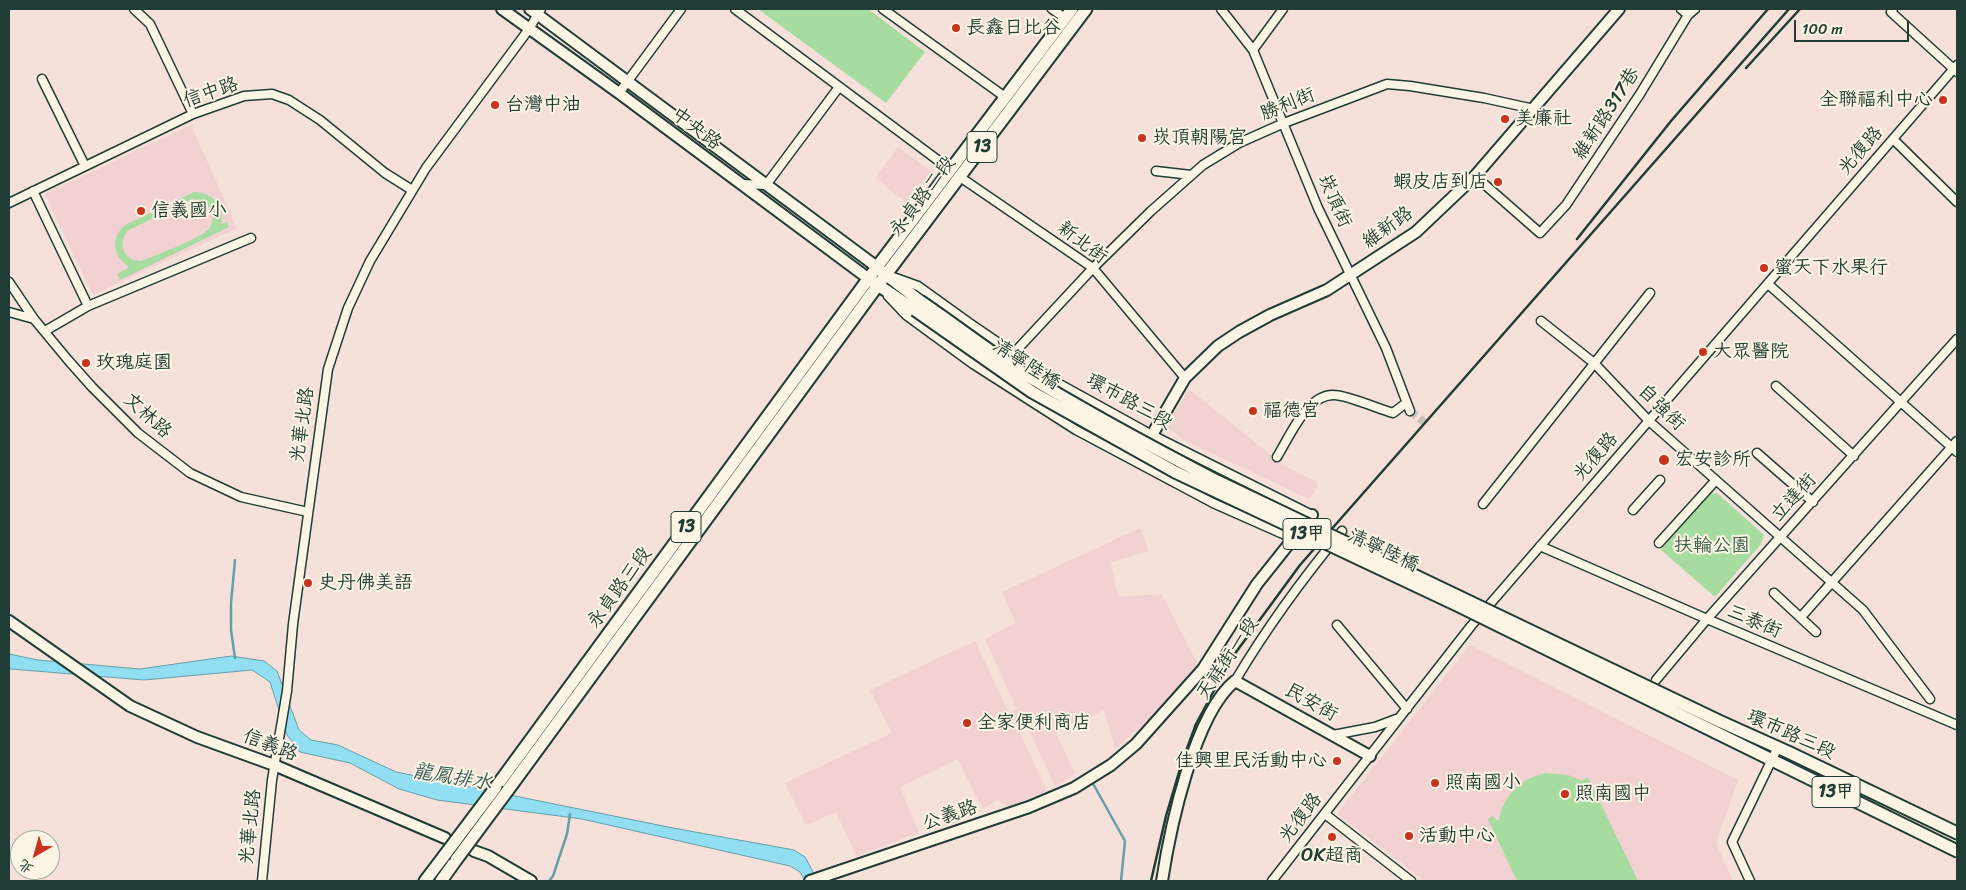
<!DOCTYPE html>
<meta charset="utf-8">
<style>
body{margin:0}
#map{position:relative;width:1966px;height:890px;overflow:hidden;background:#f6e0da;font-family:Sriracha,"LXGW WenKai TC",sans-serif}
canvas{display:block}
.frame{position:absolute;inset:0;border:10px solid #1f3d34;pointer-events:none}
.north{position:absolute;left:10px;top:830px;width:50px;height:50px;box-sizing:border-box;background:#fcf5e5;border:1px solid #a4ab9e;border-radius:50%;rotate:218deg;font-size:14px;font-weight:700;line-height:20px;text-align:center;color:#1f3d34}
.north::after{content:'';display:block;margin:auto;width:18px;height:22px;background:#c8321e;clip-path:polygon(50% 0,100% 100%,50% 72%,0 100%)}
.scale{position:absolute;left:1794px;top:20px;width:115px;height:22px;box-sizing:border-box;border:2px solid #1f3d34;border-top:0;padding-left:6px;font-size:15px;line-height:18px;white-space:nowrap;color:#1f3d34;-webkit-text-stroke:4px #fcf5e5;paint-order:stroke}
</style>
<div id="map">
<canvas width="1966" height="890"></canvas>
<div class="frame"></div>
<div class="north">北</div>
<div class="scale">100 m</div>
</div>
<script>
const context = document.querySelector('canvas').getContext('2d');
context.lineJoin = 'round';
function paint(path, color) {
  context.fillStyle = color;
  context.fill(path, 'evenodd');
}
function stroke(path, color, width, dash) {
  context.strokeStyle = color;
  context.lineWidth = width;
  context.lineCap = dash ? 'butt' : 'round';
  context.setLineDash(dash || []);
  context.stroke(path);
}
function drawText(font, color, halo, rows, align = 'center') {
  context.font = font + ' Sriracha,"LXGW WenKai TC",sans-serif';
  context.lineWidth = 4;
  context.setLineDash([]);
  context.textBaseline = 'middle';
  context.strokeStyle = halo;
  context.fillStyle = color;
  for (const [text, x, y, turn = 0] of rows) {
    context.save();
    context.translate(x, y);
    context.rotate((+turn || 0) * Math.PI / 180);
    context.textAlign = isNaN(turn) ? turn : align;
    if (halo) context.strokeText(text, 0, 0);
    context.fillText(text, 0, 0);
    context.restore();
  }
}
paint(new Path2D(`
 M 191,125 L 237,228 L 93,295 L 45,194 Z
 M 898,147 L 932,172 L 908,204 L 875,178 Z
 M 1190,390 L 1286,467 L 1315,481 L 1318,487 L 1309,499 L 1184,440 L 1166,426 L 1188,391 Z
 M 1140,528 L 1149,551 L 1111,562 L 1118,597 L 1162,594 L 1199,667 L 1150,719 L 1115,749 L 1104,710 L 1056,733 L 1075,774 L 1055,786 L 1026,724 L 1018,729 L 1047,791 L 1008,807 L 998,800 L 982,809 L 958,759 L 900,787 L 919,833 L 856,856 L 836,812 L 806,825 L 785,783 L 892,733 L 870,690 L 975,641 L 1009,713 L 1017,710 L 985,639 L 1016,623 L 1002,592 Z
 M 1470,645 L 1738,780 L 1716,843 L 1733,881 L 1425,881 L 1337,814 Z`), '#f2d1d2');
paint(new Path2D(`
 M 758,9 L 868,9 L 925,52 L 886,103 Z
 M 194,192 C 212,192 226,206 221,224 L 227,222 L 229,227 L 120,280 L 117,274 L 129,267 C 113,256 110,238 125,225 ZM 192,199 C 207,199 219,215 209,229 C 202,238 154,256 141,261 C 123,261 116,242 129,230 Z
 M 1717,493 L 1764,535 L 1761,544 L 1715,597 L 1661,550 L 1708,494 Z
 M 1545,773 L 1568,775 L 1582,781 L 1588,777 L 1638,881 L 1517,881 L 1488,819 L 1492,816 L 1497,820 L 1499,820 C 1504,795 1520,779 1545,773 Z`), '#a6dc9f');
const water = new Path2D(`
 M 9,654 L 38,660 L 140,669 L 231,656 L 264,661 L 277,671 L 299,730 L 311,740 L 338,745 L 396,772 L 673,828 L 794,850 L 805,857 L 818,881 L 805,881 L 800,872 L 790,866 L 582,819 L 437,800 L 399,789 L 350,763 L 300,752 L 287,735 L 270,682 L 252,670 L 144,680 L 11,669 L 9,668 Z`);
paint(water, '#92def3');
stroke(water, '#649ea7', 1);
stroke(new Path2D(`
 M 235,658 L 231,630 L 231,603 L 235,560
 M 1091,780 L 1125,841 L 1121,881
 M 549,881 L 553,876 L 567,834 L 570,814`), '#649ea7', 2.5);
stroke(new Path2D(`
 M 1410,411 L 1429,426`), '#cbbfb9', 8, [8, 4]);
const street = new Path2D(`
 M 134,9 L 150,24 L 193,114
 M 735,9 L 951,170
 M 883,9 L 1005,97
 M 1052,9 L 1065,18
 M 1221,9 L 1253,50 L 1318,208 L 1386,348 L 1410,411
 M 1681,9 L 1688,15
 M 1893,9 L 1891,12 L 1957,72
 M 1253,50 L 1283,9
 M 42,79 L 85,166
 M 619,93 L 681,9
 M 1893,139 L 1957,202
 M 1156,171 L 1191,175
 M 1475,176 L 1540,233 L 1566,205 L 1640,94 L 1688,15 L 1695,9
 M 960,177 L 1093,268 L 1185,378
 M 741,184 L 766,185 L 839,87
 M 33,191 L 88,306
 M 9,203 L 193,114 L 244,96 L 272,94 L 289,100 L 320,120 L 385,173 L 412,190
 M 893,277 L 918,286 L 968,322 L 1056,382 L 1152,435 L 1312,515
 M 9,282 L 34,319 L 68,360 L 92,387 L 138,433 L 190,473 L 241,497 L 308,512
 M 1768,284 L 1957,452
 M 888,296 L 906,315 L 973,364 L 1076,430 L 1213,503 L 1292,538
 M 9,312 L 34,319
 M 1541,321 L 1594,363 L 1649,421 L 1863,610 L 1930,699
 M 45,331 L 88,306 L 251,238
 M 1013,354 L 1093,268 L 1151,211 L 1203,165 L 1239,143 L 1284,123 L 1387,84 L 1410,86 L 1484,98 L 1534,109
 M 1776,386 L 1854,456
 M 1757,453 L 1813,502
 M 1277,457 C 1290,436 1307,394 1334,395 C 1347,395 1379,409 1393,413 L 1406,403
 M 1483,504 L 1650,293
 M 1633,510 L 1660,480
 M 1659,543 L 1716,480
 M 1540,546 L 1707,619 L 1957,725
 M 1774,593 L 1816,632
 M 1801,617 L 1957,441
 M 1337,625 L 1407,709
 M 1656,680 L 1707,619 L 1957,339
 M 1235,681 C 1266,629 1303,578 1342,531
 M 1333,735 L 1375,727 L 1399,718
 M 1325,814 L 1411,881
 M 262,881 L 272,780 L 287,691 L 293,624 L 328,369 L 348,308 L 370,261 L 426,168 L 529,29 L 541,9
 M 1272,881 L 1471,626 L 1957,65
 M 1750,881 L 1732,842 L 1778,747`);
const secondary = new Path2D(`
 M 502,9 L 619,93 L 869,279
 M 530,9 L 877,267
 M 1152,435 L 1185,378 L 1218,346 L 1239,332 L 1270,315 L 1327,290 L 1416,232 L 1475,176 L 1619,9
 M 9,621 L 130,706 L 197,737 L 274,765 L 445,838
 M 474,851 L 488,856 L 531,881
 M 810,881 L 1029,807 L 1074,788 L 1111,765 L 1136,744 L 1203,669 L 1257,584 L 1312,515
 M 1162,881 C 1170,829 1194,714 1235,681 L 1370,756`);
const primary = new Path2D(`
 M 880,270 L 920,301
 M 872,281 L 915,310
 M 1719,721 L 1788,752 L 1957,833
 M 1715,732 L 1957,851
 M 496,787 L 877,267 L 1072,9
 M 508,790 L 878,285 L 1086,9
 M 425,881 L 444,856
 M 441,881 L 456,860`);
stroke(street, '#1f3d34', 11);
stroke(secondary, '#1f3d34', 14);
stroke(primary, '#1f3d34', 15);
stroke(street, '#fcf5e5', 8);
stroke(secondary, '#fcf5e5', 10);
stroke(primary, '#fcf5e5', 11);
stroke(new Path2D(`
 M 1746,68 L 1800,9
 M 1577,239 L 1671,121 L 1768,9
 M 1151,881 L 1166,816 L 1182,762 L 1196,724 L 1231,659 L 1300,565 L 1789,9`), '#1f3d34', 2.5);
const primaryBridge = new Path2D(`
 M 920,301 C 954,324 986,349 1020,371 C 1084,411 1150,446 1217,481 L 1719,721
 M 915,310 L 1032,392 L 1175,472 L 1459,606 L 1715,732
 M 444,856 L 496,787
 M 456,860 L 508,790`);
stroke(primaryBridge, '#1f3d34', 15, []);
stroke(primaryBridge, '#fcf5e5', 11);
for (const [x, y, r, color] of [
 [956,28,5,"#c8321e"],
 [1943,100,5,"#c8321e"],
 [495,105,5,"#c8321e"],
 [1505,119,5,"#c8321e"],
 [1142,138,5,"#c8321e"],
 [1498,182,5,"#c8321e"],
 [141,211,5,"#c8321e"],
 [1764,268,5,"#c8321e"],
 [1703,352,5,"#c8321e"],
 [86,363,5,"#c8321e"],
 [1253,411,5,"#c8321e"],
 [1664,460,6,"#c8321e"],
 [308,583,5,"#c8321e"],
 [967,723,5,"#c8321e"],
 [1337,761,5,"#c8321e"],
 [1435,783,5,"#c8321e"],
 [1565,794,5,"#c8321e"],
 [1409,836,5,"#c8321e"],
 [1332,837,5,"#c8321e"]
]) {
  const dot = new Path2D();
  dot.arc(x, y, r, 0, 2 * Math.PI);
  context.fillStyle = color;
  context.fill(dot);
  stroke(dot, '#fcf5e5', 2);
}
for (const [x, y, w] of [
 [982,147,30],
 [686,527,30],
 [1307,534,48],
 [1836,792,48]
]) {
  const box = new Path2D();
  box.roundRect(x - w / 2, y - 15.5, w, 31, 4);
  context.fillStyle = '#fcf5e5';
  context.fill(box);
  stroke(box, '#1f3d34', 1);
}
drawText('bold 18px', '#1f3d34', null, [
 ["13",982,147],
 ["13",686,527],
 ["13甲",1307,534],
 ["13甲",1836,792]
]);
drawText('19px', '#1f3d34', '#fcf5e5', [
 ["長鑫日比谷",966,28],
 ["全聯福利中心",1933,100,"right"],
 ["台灣中油",505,105],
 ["美廉社",1515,119],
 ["崁頂朝陽宮",1152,138],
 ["蝦皮店到店",1488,182,"right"],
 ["信義國小",151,211],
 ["蜜天下水果行",1774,268],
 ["大眾醫院",1713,352],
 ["玫瑰庭園",96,363],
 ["福德宮",1263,411],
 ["宏安診所",1675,460],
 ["史丹佛美語",318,583],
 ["全家便利商店",977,723],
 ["佳興里民活動中心",1327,761,"right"],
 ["照南國小",1445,783],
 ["照南國中",1575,794],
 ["活動中心",1419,836],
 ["OK超商",1332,856,"center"]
], 'left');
drawText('19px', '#1f3d34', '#fcf5e5', [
 ["信中路",211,93,-19],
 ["勝利街",1288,105,-22],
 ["維新路317巷",1607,114,-57],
 ["中央路",696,129,37],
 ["光復路",1861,151,-49],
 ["永貞路二段",923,197,-53],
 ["崁頂街",1334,201,66],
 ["維新路",1388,228,-36],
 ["新北街",1082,243,37],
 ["清寧陸橋",1026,365,33],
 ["環市路三段",1129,402,29],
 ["自強街",1661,408,44],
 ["文林路",147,416,42],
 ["光華北路",303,425,-82],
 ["光復路",1596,457,-49],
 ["立達街",1794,498,-48],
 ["清寧陸橋",1383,551,25],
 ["永貞路三段",620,588,-54],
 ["三泰街",1754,622,23],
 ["天祥街一段",1228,659,-56],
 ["民安街",1311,703,29],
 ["環市路三段",1791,735,24],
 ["信義路",270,746,21],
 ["公義路",950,816,-19],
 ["光復路",1301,818,-52],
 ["光華北路",251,827,-84]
]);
drawText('19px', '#3a5d49', '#fcf5e5', [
 ["扶輪公園",1712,546]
]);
drawText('italic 20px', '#365d5a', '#fcf5e5', [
 ["龍鳳排水",452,778,9]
]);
</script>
